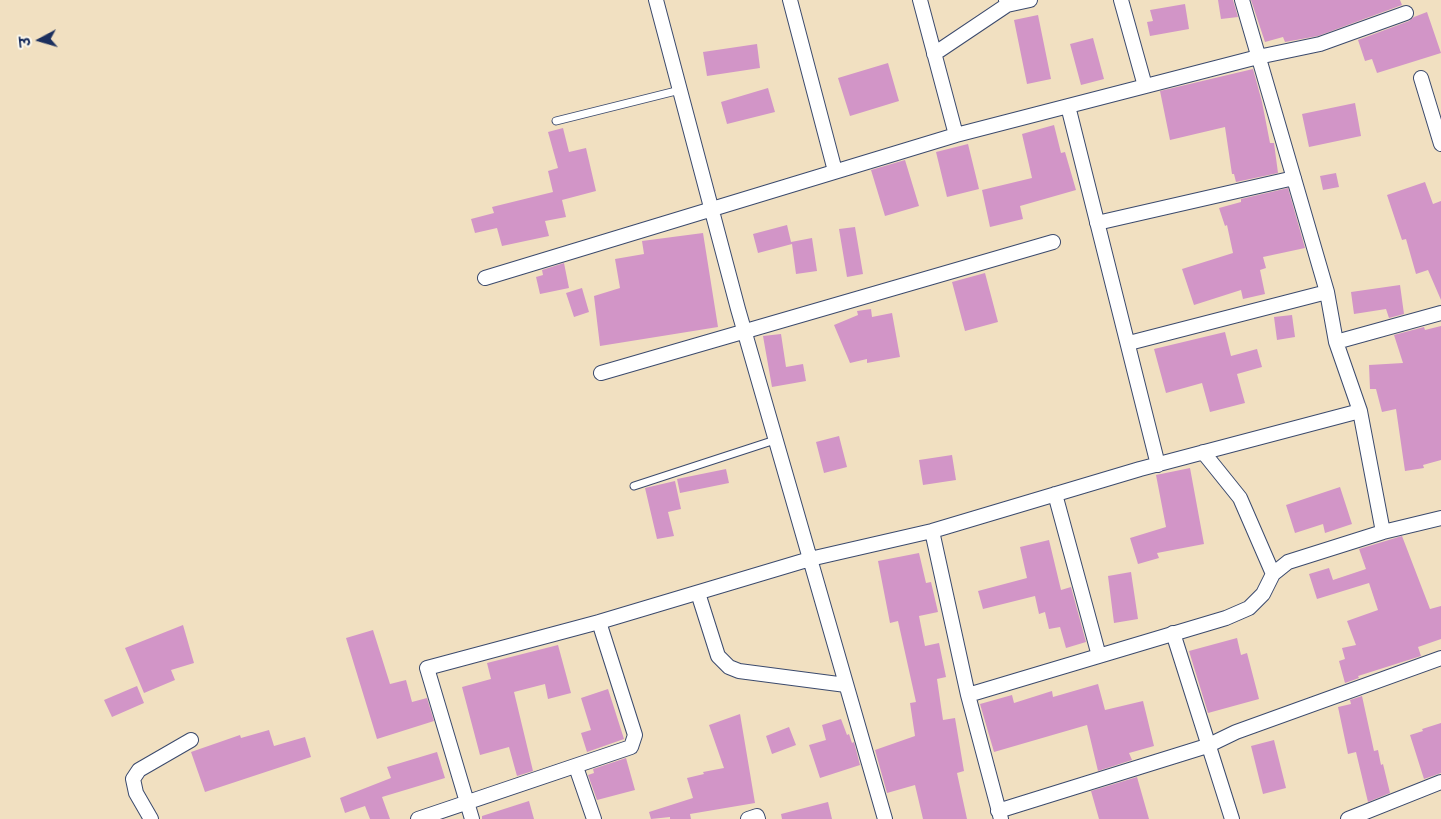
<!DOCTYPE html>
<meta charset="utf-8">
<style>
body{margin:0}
#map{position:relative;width:1441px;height:819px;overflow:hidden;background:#f1e0c1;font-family:Delius,"Playpen Sans Deva",sans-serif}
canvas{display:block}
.north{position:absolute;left:15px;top:15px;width:50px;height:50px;-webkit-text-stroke:4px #fbf7ec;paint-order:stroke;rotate:264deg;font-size:14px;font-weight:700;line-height:20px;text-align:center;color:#1b2f5e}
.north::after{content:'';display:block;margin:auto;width:18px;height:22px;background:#1b2f5e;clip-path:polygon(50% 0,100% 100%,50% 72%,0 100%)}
</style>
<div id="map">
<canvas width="1441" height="819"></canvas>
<div class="north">उ</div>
</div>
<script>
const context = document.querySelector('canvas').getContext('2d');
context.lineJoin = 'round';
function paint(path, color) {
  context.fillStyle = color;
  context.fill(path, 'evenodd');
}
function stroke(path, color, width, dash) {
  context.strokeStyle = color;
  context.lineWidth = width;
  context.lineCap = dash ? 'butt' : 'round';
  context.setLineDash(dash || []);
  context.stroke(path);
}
paint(new Path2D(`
 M 1218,0 L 1233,0 L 1238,17 L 1221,19 Z
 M 1251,0 L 1400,0 L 1402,5 L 1318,36 L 1285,42 L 1283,37 L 1265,42 Z
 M 1185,4 L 1189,29 L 1150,36 L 1147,22 L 1153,21 L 1150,10 Z
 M 1427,12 L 1441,53 L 1377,73 L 1372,59 L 1365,61 L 1358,40 L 1409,21 L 1414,17 Z
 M 1038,15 L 1051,79 L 1027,84 L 1014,20 Z
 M 1093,38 L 1104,79 L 1081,85 L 1070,44 Z
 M 757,44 L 760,68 L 707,76 L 703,52 Z
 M 888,63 L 899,101 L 850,116 L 838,78 Z
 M 1253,69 L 1262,102 L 1270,143 L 1274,143 L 1278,173 L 1236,182 L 1234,174 L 1232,174 L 1225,127 L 1170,140 L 1160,91 Z
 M 768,88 L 775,112 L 727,124 L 721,102 Z
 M 1355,103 L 1361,136 L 1309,147 L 1302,114 Z
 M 1054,125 L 1061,153 L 1065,152 L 1076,190 L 1020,206 L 1023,219 L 990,227 L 982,190 L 1032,178 L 1022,134 Z
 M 563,128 L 569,152 L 586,148 L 596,191 L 562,200 L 566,217 L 545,221 L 549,236 L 502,246 L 497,228 L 475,233 L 471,219 L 494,213 L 492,207 L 553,192 L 548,171 L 558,168 L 548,132 Z
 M 968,144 L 979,189 L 947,197 L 936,152 Z
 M 905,160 L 919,206 L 885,216 L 871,170 Z
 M 1336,173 L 1339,187 L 1323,190 L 1320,176 Z
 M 1425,182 L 1433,204 L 1441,201 L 1441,300 L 1428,270 L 1416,274 L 1406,239 L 1402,240 L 1387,195 Z
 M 1288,188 L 1305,248 L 1263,257 L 1266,268 L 1260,270 L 1265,294 L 1243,299 L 1241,290 L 1194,305 L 1182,269 L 1233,253 L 1227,225 L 1225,226 L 1219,208 L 1241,202 L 1241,199 Z
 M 787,225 L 791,242 L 812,238 L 817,271 L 796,274 L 792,244 L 758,253 L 753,234 Z
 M 855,227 L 863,274 L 847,277 L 839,229 Z
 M 703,233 L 718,327 L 600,346 L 594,296 L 620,288 L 615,259 L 644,254 L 642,241 Z
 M 564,263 L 569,288 L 540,294 L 536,277 L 543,275 L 542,270 Z
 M 985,273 L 998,322 L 965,331 L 952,282 Z
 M 1400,285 L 1404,314 L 1389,318 L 1386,309 L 1354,314 L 1351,292 Z
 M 582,288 L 589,312 L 574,317 L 566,293 Z
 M 871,309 L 872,317 L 892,313 L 900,357 L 867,363 L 867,359 L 850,363 L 834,325 L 858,315 L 857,311 Z
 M 1292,315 L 1295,337 L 1277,340 L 1274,317 Z
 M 1441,326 L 1441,460 L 1423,465 L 1424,468 L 1405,471 L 1396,409 L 1382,412 L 1376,389 L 1370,389 L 1369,365 L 1403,363 L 1394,335 L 1424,327 L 1425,330 Z
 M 1225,332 L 1231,356 L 1257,349 L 1262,367 L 1237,374 L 1245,403 L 1210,412 L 1202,383 L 1166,393 L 1154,349 Z
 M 781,334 L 786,367 L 803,364 L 806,381 L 772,387 L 763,336 Z
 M 839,436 L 847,467 L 824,473 L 816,442 Z
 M 952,455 L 956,480 L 923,485 L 919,460 Z
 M 1190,468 L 1204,544 L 1157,553 L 1159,558 L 1138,564 L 1130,538 L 1166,527 L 1156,475 Z
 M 726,469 L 729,483 L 680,493 L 677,479 Z
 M 675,481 L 681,509 L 668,512 L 674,536 L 657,539 L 645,488 Z
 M 1340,487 L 1352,524 L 1325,533 L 1323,524 L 1295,533 L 1286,505 Z
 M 1402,536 L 1430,609 L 1441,606 L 1441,639 L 1418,647 L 1421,656 L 1358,676 L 1359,678 L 1345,683 L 1339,661 L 1345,659 L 1342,648 L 1356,645 L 1347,621 L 1378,610 L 1369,583 L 1317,599 L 1309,574 L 1329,568 L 1333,580 L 1366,569 L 1359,549 Z
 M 1049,540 L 1061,590 L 1071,587 L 1086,642 L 1066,648 L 1060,627 L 1049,629 L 1045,612 L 1039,614 L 1035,596 L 983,609 L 978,591 L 1027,578 L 1020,547 Z
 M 919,553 L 926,583 L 931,582 L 938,612 L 919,616 L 925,646 L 939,643 L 946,677 L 937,679 L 943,720 L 955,718 L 964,771 L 957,773 L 967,819 L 923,819 L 915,785 L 887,793 L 875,750 L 915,736 L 910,703 L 916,702 L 898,621 L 890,623 L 878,561 Z
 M 1131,572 L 1138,619 L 1114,623 L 1108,576 Z
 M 183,625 L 194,663 L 171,670 L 175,680 L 144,693 L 125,648 Z
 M 373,630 L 390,684 L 406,680 L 412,702 L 427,698 L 434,721 L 377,739 L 346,638 Z
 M 1237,638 L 1241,655 L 1247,653 L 1259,699 L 1208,713 L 1189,651 Z
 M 558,645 L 571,693 L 548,699 L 545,684 L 514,692 L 533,771 L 517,776 L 509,747 L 480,755 L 462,687 L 491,679 L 487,663 Z
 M 1098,684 L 1105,710 L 1143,701 L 1154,746 L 1129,753 L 1132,760 L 1098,771 L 1087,725 L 994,752 L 980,704 L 1012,695 L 1014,703 L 1052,691 L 1053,697 Z
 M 137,686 L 144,703 L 112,717 L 104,700 Z
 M 608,689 L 624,739 L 587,752 L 581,733 L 591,730 L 581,698 Z
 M 1362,696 L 1374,751 L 1378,750 L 1381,765 L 1383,764 L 1390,793 L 1368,802 L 1356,752 L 1348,754 L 1338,707 L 1351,704 L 1350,700 Z
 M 740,714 L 755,803 L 690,814 L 691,819 L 670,819 L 670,817 L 651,819 L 649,812 L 693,798 L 687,778 L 704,774 L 703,772 L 724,768 L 709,725 Z
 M 841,719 L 847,735 L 849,734 L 852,743 L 854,742 L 860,765 L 820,778 L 809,745 L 826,740 L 822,725 Z
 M 1441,723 L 1441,773 L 1424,779 L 1410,735 L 1423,731 L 1422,729 Z
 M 789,727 L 796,745 L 772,754 L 766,736 Z
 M 269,730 L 274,746 L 305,737 L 311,757 L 205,792 L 191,752 L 240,735 L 241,738 Z
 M 1274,740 L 1286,788 L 1263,794 L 1251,746 Z
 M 437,752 L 445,778 L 382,797 L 390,819 L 370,819 L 365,806 L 345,813 L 340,798 L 391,778 L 387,767 Z
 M 626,758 L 635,790 L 597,800 L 588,775 L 594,773 L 593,769 Z
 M 1137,777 L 1149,819 L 1099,819 L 1091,791 Z
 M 529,801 L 534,819 L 482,819 L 482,816 Z
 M 828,802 L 832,819 L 782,819 L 781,814 Z`), '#d295c7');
const lane = new Path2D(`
 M 556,121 L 680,90
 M 634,486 L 775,440`);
const street = new Path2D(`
 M 656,0 L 738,309 L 885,819
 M 790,0 L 835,171
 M 920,0 L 956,135
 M 1006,0 L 1007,5 L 1030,0
 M 1121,0 L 1145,86
 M 1242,0 L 1327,292 L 1336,342 L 1360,411 L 1383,532
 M 934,54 L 1007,5
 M 1421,78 L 1441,144
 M 1068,106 L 1158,465
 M 1097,223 L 1294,178
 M 485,278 L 956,135 L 1258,57 L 1320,44 L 1406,13
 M 1336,342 L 1441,313
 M 1129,343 L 1327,292
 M 601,373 L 1053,242
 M 1203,452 L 1240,498 L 1273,574
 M 1055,494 L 1099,656
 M 932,531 L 968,695 L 1001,819
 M 698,593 L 718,656 L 729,667 L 739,671 L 846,685
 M 1173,633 L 1232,819
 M 968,695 L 1226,618 L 1249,608 L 1263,594 L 1273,574 L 1288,562 L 1383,532 L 1441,518
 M 576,767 L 594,819
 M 998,811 L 1207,746 L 1236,732 L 1441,658
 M 151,819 L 136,793 L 133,779 L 139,770 L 191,740
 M 418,819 L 631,747 L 635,735 L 599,622
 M 472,819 L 427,668 L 599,622 L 810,559 L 932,531 L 1140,469 L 1360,411
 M 748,819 L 757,816 L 758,819
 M 1348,819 L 1441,782`);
stroke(lane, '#3b4a6d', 9);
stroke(street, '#3b4a6d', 16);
stroke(lane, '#fff', 7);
stroke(street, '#fff', 14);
</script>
